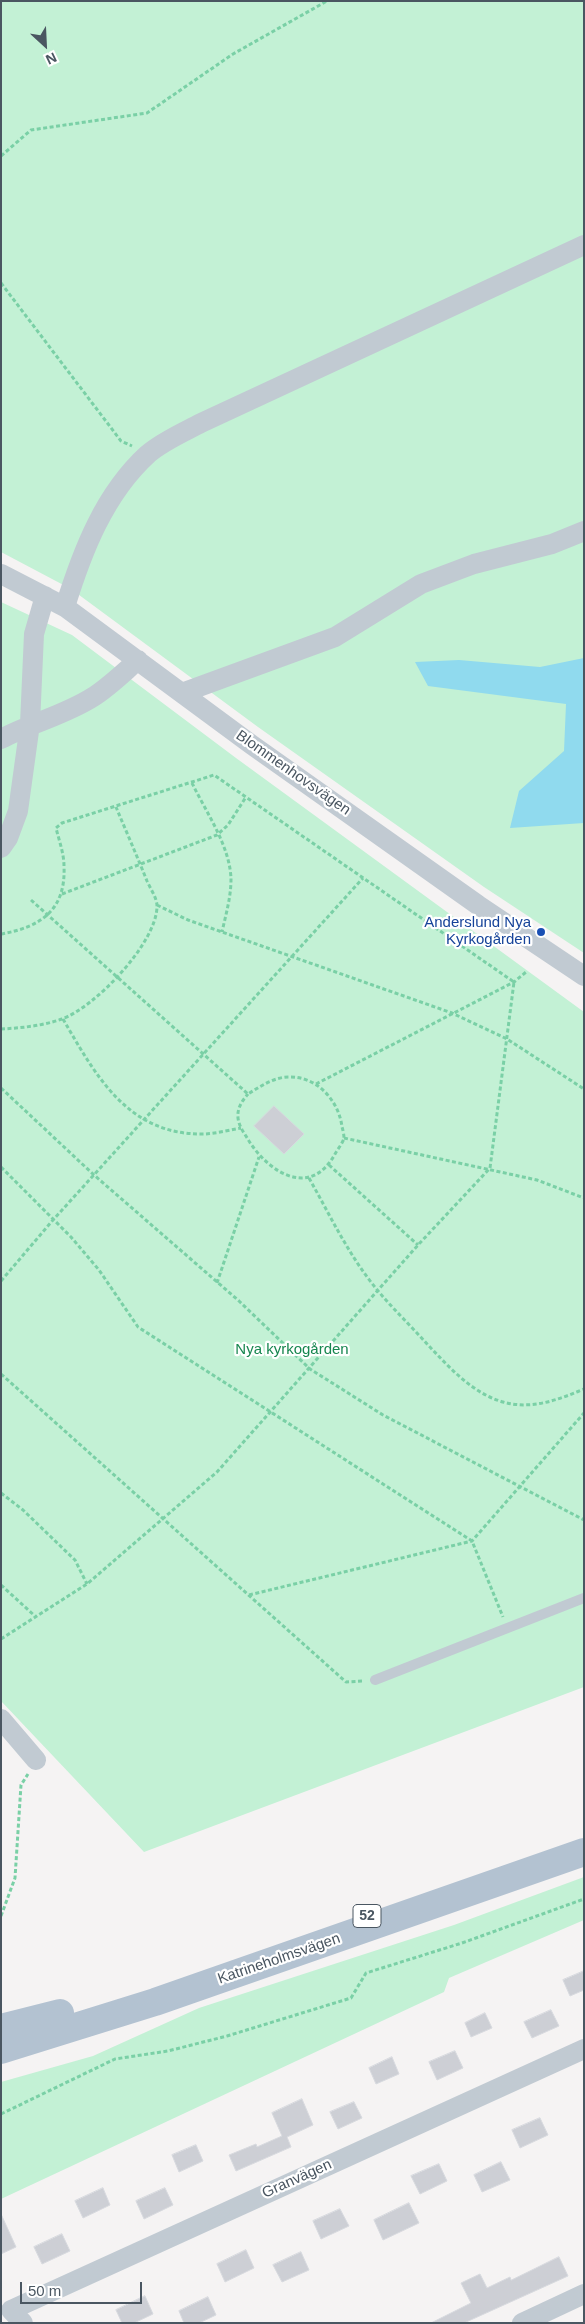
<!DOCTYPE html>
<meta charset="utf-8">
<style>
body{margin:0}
#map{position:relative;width:585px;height:2324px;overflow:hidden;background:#f5f3f3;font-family:Arial,sans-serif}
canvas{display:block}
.frame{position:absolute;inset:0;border:2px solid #4a5661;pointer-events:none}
.north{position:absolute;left:20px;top:20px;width:50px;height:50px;-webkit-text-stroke:4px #fff;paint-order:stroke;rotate:155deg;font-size:14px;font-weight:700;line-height:20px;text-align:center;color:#4a5661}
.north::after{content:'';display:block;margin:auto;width:18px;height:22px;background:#4a5661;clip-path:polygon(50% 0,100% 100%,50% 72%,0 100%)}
.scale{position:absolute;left:20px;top:2282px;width:122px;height:22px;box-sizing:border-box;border:2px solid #4a5661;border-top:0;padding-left:6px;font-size:15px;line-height:18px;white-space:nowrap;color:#4a5661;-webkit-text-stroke:4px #fff;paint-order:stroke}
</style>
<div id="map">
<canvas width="585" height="2324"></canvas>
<div class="frame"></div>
<div class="north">N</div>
<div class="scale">50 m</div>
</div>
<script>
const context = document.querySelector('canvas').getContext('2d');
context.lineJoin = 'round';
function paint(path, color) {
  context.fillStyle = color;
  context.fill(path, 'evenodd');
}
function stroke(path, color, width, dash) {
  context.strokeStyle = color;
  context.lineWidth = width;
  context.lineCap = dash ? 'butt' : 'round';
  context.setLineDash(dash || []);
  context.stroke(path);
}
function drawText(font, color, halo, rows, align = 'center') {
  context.font = font + ' Arial,sans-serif';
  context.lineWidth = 4.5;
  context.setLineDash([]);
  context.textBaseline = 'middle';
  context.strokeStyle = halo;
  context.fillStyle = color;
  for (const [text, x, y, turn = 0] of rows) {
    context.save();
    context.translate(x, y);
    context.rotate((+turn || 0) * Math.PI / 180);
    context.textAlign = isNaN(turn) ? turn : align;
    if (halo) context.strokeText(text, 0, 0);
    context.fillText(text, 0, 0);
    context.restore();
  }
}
paint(new Path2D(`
 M 1,1 L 584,1 L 584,953 L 484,887 L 258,727 L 71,589 L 1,552 Z
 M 1,602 L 72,635 L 236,758 L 584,1012 L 584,1687 L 144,1852 L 1,1701 Z
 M 584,1877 L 584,1920 L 449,1978 L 444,1992 L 1,2199 L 1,2082 L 93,2056 L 199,2008 L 454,1925 Z`), '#c3f1d5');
paint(new Path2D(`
 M 584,658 L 584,823 L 510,828 L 519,791 L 564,751 L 566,704 L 428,686 L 415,662 L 459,660 L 540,667 Z`), '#90daee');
const building = new Path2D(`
 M 274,1106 L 304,1134 L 284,1154 L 254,1126 Z
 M 584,1971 L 584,1990 L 570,1996 L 563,1980 Z
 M 551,2010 L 559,2026 L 532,2038 L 524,2022 Z
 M 485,2013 L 492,2028 L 471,2037 L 465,2023 Z
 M 455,2051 L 463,2068 L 437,2080 L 429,2062 Z
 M 392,2057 L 399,2074 L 376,2084 L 369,2068 Z
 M 302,2099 L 313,2125 L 287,2137 L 291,2147 L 236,2171 L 229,2155 L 256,2144 L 257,2147 L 282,2136 L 272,2113 Z
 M 354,2102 L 362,2118 L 338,2129 L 330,2112 Z
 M 540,2118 L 548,2135 L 520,2148 L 512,2130 Z
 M 196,2145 L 203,2161 L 179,2172 L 172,2155 Z
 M 501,2162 L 510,2180 L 482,2192 L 474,2175 Z
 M 439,2164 L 447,2181 L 420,2194 L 411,2176 Z
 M 103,2188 L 110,2205 L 83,2218 L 75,2201 Z
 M 165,2188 L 173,2205 L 144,2219 L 136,2201 Z
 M 409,2203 L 419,2223 L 383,2240 L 374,2220 Z
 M 340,2209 L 349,2226 L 321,2239 L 313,2221 Z
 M 1,2214 L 16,2247 L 1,2254 Z
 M 62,2234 L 70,2251 L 42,2264 L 34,2247 Z
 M 246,2250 L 254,2268 L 225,2282 L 217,2264 Z
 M 301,2252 L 309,2270 L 282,2282 L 273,2265 Z
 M 559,2257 L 568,2276 L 464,2323 L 431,2323 L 471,2303 L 461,2283 L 480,2274 L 487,2288 L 510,2277 L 511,2280 Z
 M 145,2296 L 153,2314 L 134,2323 L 122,2323 L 116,2310 Z
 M 208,2297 L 216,2315 L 199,2323 L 184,2323 L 179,2311 Z`);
paint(building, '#cdcfd5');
stroke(building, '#d7d9de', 1);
stroke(new Path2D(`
 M 1,156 L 31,130 L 147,113 L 233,54 L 327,1
 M 1,283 L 121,441 L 132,446
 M 192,783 C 206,812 230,846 231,879 C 231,897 226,914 222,932
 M 62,894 L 217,835 L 228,825 L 246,797
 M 31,900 L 248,1094 C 261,1086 274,1077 289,1077 C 317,1076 339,1101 342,1127 C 343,1130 344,1135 344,1138 C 343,1143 337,1150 335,1154 C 311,1198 270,1174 249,1141 C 245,1134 239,1127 238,1118 C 237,1108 242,1101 248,1094
 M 157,905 L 188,920 L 452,1013 L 507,1039 L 584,1089
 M 1,934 C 41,927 66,910 64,866 C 64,854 59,840 56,828 L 62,823 L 214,775 L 514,982 L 490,1168 L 418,1245 L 217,1472 L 87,1584 L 1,1639
 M 63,1019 C 96,1076 128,1135 203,1134 C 215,1134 229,1130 241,1128
 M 1,1029 C 21,1028 42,1026 62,1019 C 95,1007 157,943 157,906 C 157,898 150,888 147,881 C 137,856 126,831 116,807
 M 316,1084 L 514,982 L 526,972
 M 1,1088 L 94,1175 L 239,1301 L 310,1369 L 383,1415 L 584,1520
 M 344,1138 L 537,1180 L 584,1198
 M 329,1165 L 418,1245
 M 1,1167 L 71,1237 L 99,1270 L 138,1327 L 472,1541 L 503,1617
 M 309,1178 C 331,1217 350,1258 379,1292 C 394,1310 412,1327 428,1345 C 450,1368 472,1393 503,1402 C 531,1410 558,1400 584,1389
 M 1,1281 L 53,1220 L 363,878
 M 217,1283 L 259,1157
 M 1,1374 L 346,1682 L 364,1681
 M 1,1493 L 23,1510 L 75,1560 L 87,1584
 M 1,1585 L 36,1617
 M 249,1595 L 472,1541 L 584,1413
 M 1,1916 L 15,1878 L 21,1785 L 28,1774
 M 1,2114 L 115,2059 L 168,2051 L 227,2036 L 351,1998 L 366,1973 L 462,1943 L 584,1899`), '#7ad0a6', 3, [4, 2.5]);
stroke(new Path2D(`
 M 375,1680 L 584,1598`), '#c1cad2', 10);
stroke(new Path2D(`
 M 1,574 L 65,607 L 252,745 L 478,905 L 584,976
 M 65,607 C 82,552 104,494 148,454 C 163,441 184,432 201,423 L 584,245
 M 182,693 L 335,637 L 421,584 L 474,564 L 552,544 L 584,531
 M 1,739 C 31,723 65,715 93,697 C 109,687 124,672 138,660
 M 1,848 L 8,838 L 18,811 L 30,724 L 34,634 L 45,596
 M 1,1719 L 36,1760
 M 23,2323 L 11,2310 L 584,2049
 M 522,2323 L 584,2294`), '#c1cad2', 20);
stroke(new Path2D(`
 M 1,2028 L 60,2013
 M 1,2050 L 155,2002 L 584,1852`), '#b3c2d1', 28);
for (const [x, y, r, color] of [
 [541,932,5,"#1a4fb4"]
]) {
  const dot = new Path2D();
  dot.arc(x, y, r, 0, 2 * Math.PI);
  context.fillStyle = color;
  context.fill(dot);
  stroke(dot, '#fff', 2);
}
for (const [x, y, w] of [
 [367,1916,28]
]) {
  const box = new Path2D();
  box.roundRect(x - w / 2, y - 11.5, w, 23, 4);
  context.fillStyle = '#fff';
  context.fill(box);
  stroke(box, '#4a5661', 1);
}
drawText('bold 14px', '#4a5661', null, [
 ["52",367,1916]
]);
drawText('15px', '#4a5661', '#fff', [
 ["Blommenhovsvägen",293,773,35],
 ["Katrineholmsvägen",279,1959,-19],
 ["Granvägen",297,2179,-24]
]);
drawText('15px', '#164399', '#fff', [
 ["Anderslund Nya",531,923],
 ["Kyrkogården",531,940]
], 'right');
drawText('15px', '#17864f', '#fff', [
 ["Nya kyrkogården",292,1350]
]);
</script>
